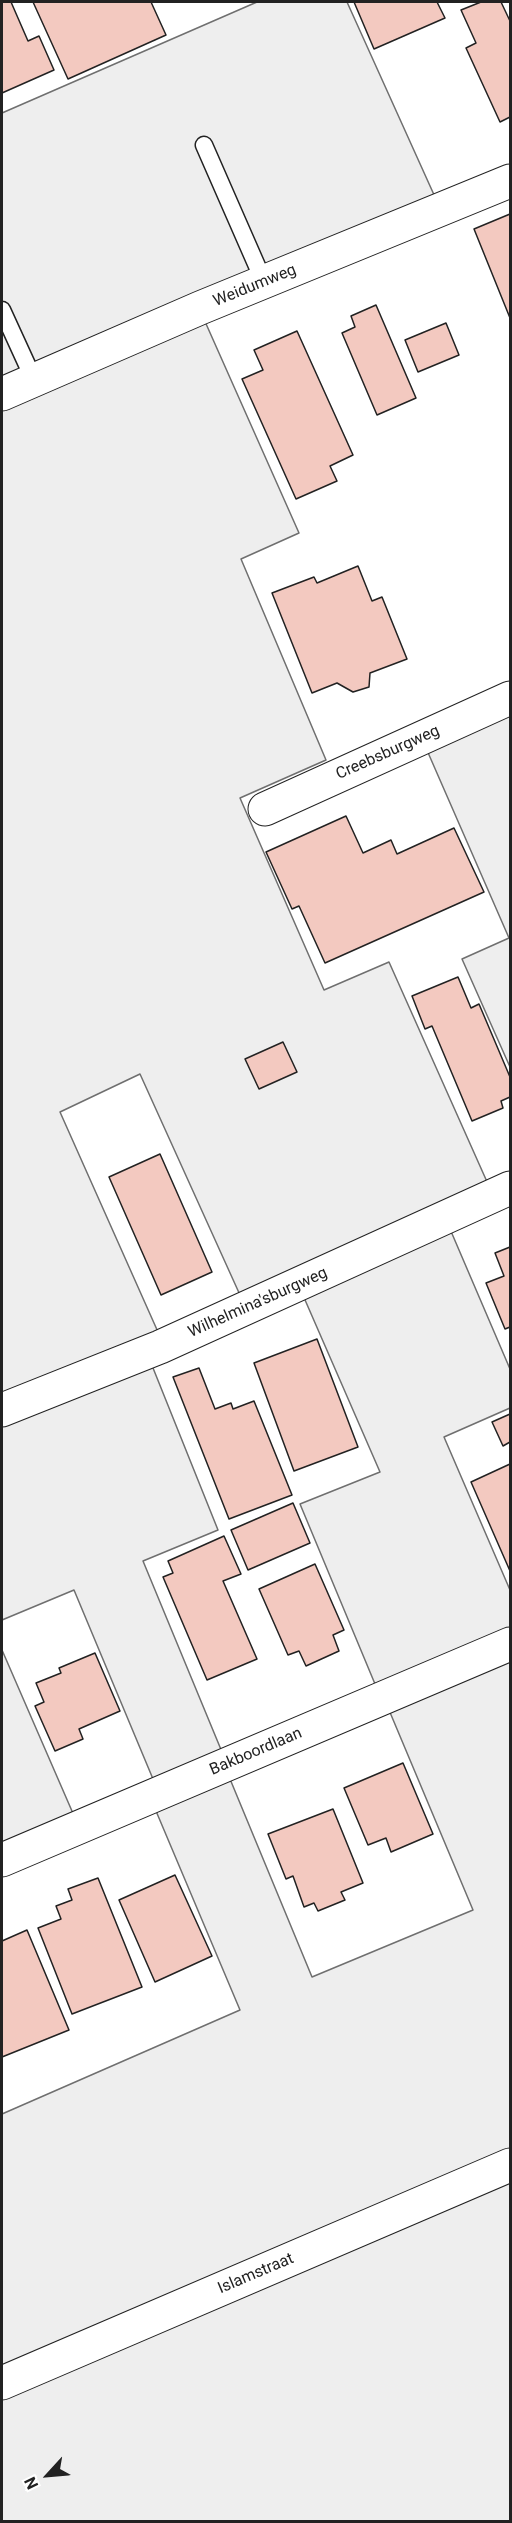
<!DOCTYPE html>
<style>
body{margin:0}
#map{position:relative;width:512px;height:2523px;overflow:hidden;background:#fff;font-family:Roboto,sans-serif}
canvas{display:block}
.frame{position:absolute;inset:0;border:3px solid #222;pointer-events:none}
.north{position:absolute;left:18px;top:2445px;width:60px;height:60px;-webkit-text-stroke:4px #fff;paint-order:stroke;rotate:244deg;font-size:16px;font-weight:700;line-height:24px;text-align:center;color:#222}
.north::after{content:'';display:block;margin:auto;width:21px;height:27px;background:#222;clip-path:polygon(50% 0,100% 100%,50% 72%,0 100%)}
</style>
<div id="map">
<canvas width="512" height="2523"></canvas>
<div class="frame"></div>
<div class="north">N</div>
</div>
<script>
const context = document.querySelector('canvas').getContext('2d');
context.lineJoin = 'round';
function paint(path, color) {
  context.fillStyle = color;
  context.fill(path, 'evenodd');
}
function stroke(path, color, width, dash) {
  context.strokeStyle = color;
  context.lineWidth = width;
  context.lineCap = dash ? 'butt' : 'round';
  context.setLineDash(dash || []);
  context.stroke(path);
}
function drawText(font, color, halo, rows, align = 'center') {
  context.font = font + ' Roboto,sans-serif';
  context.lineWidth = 4.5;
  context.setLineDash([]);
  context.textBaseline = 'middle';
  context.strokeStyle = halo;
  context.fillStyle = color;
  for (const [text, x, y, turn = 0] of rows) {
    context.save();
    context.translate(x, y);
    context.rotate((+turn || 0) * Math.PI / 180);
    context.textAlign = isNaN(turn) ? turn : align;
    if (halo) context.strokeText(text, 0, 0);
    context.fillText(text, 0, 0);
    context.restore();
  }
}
const green = new Path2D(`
 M 257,2 L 347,2 L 435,197 L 2,385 L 2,113 Z
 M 203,317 L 299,533 L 241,559 L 326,760 L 240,798 L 324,990 L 389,962 L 488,1184 L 240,1295 L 140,1074 L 60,1112 L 158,1332 L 2,1396 L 2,404 Z
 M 510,711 L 510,1067 L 462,959 L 509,938 L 426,748 Z
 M 450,1229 L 510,1369 L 510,1408 L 444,1437 L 510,1590 L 510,1630 L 375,1684 L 300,1504 L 380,1472 L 302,1293 Z
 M 149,1358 L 218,1530 L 143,1561 L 222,1752 L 153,1779 L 74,1590 L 2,1620 L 2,1417 Z
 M 2,1650 L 75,1818 L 2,1849 Z
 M 510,1657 L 510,2521 L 2,2521 L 2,2114 L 240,2010 L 156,1811 L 230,1779 L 312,1977 L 473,1910 L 389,1710 Z`);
paint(green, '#eee');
stroke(green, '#6f6f6f', 1.5);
const building = new Path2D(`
 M 2,2 L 11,2 L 28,41 L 39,36 L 54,70 L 2,93 Z
 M 33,2 L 151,2 L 166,35 L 68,79 Z
 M 354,2 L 437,2 L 445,18 L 374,49 Z
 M 481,2 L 501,2 L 510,21 L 510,117 L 500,122 L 466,48 L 476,43 L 461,10 Z
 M 510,214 L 510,318 L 474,229 Z
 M 376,305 L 416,398 L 377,415 L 342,333 L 355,327 L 351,316 Z
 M 446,323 L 459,355 L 418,372 L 405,340 Z
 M 297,331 L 353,455 L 330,466 L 337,481 L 296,499 L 242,379 L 263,370 L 254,350 Z
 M 358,566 L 372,601 L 382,597 L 407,659 L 370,673 L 369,687 L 353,692 L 337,683 L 312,693 L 272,593 L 314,577 L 317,583 Z
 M 346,816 L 363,853 L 391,840 L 397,854 L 454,828 L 484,892 L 325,963 L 299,906 L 292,909 L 266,852 Z
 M 458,977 L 471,1008 L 479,1004 L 510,1077 L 510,1097 L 501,1101 L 503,1108 L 472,1121 L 432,1026 L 425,1029 L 412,996 Z
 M 283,1042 L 297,1072 L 259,1089 L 245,1059 Z
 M 160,1154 L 212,1272 L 161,1295 L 109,1177 Z
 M 510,1247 L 510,1327 L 505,1329 L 486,1283 L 504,1276 L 495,1253 Z
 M 317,1339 L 358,1447 L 294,1471 L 254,1363 Z
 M 199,1368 L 215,1409 L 231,1403 L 233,1409 L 254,1401 L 292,1495 L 229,1519 L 173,1377 Z
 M 510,1414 L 510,1442 L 503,1446 L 492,1422 Z
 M 510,1464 L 510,1571 L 471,1482 Z
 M 293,1503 L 310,1543 L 248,1570 L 231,1530 Z
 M 224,1536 L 241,1574 L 223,1581 L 257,1659 L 207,1680 L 163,1577 L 173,1573 L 168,1561 Z
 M 315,1564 L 344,1630 L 333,1635 L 339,1651 L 306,1666 L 299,1651 L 288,1655 L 259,1589 Z
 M 95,1653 L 120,1711 L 79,1729 L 83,1739 L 55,1751 L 35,1706 L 44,1702 L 36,1683 L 61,1673 L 59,1668 Z
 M 403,1763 L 433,1834 L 391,1852 L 386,1838 L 368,1845 L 344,1788 Z
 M 333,1809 L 363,1883 L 341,1892 L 345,1900 L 318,1911 L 314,1903 L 304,1907 L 293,1876 L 286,1879 L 268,1834 Z
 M 175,1875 L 212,1956 L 155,1982 L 119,1900 Z
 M 98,1878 L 142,1987 L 72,2014 L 38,1928 L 61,1919 L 56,1906 L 72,1900 L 68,1889 Z
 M 27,1930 L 69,2030 L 2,2057 L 2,1941 Z`);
paint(building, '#f3c9c0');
stroke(building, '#222', 1.5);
const lane = new Path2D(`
 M 204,145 L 264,282
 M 2,310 L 34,380`);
const street = new Path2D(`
 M 2,394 L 200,308 L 510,181
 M 265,809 L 510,698
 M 2,1410 L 160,1347 L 510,1188
 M 2,1860 L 510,1644
 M 2,2383 L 510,2165`);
stroke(lane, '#222', 19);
stroke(street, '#222', 35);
stroke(lane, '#fff', 16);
stroke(street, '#fff', 33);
drawText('16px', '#222', '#fff', [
 ["Weidumweg",255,286,-22],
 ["Creebsburgweg",388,753,-24],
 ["Wilhelmina'sburgweg",258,1303,-24],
 ["Bakboordlaan",256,1752,-23],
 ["Islamstraat",256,2274,-23]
]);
</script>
